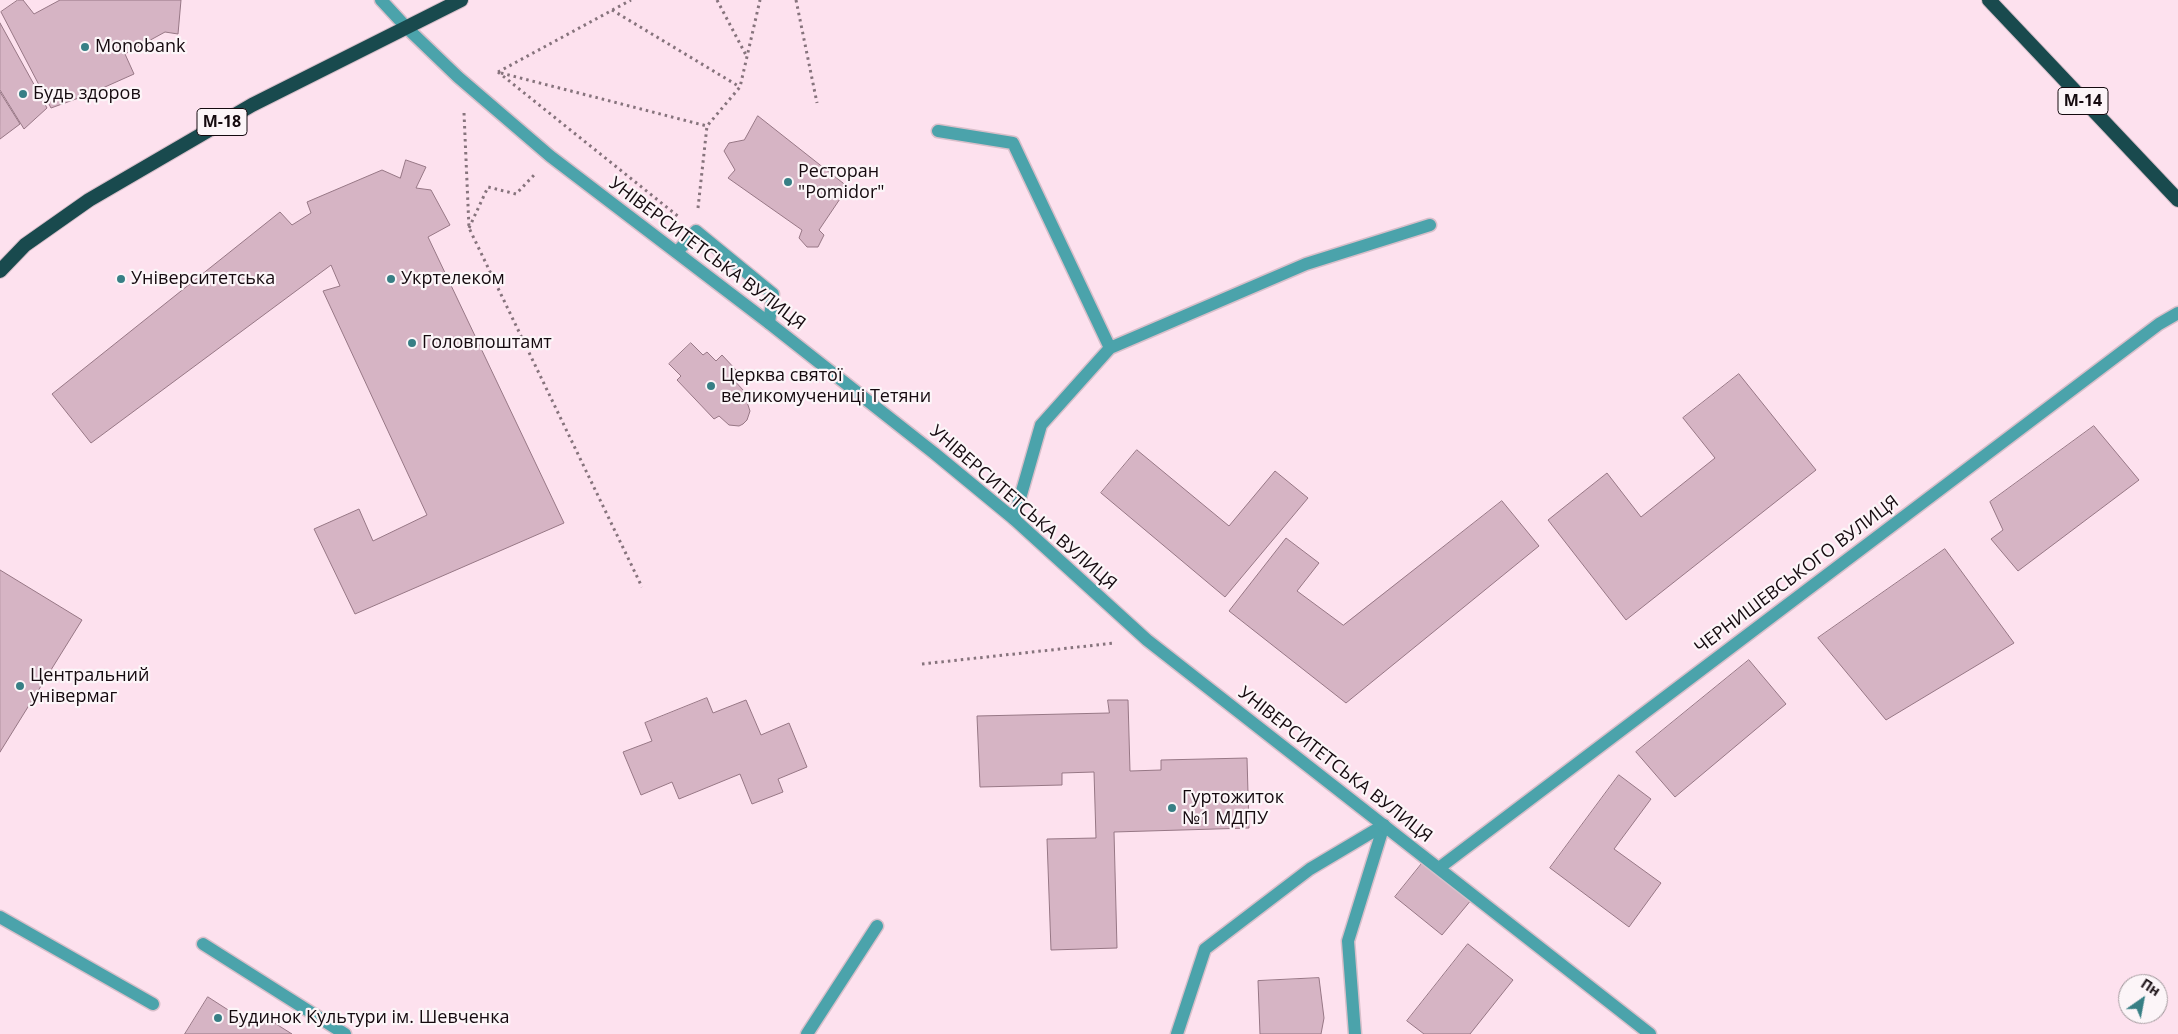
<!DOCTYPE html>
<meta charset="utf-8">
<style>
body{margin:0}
#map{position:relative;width:2178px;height:1034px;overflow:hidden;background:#fde1ee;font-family:"Open Sans",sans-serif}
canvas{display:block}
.north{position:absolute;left:2118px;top:974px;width:50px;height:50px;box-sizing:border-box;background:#fcf5f8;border:1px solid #a0979b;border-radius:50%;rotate:33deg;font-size:14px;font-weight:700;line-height:20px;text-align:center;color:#150a0f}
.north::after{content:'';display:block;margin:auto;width:18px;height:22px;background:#377f85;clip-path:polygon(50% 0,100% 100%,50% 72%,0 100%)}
</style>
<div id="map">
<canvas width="2178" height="1034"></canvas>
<div class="north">Пн</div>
</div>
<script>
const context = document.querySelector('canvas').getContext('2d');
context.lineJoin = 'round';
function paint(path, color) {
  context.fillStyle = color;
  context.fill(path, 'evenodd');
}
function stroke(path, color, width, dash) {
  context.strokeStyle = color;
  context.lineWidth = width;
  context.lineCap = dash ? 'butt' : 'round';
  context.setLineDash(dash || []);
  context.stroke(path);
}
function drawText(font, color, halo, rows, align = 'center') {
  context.font = font + ' "Open Sans",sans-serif';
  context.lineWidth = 4.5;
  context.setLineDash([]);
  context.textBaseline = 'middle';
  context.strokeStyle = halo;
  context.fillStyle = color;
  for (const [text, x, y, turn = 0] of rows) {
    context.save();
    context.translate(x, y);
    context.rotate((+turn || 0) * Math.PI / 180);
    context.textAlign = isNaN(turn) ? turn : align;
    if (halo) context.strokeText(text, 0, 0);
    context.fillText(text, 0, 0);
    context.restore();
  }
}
const building = new Path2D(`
 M 18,0 L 23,0 L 34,14 L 60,0 L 181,0 L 178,34 L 165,32 L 125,54 L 134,74 L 87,95 L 51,108 L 1,12 Z
 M 0,23 L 47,108 L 24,129 L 0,90 Z
 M 0,92 L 20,124 L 0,139 Z
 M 758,116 L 848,187 L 819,230 L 824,235 L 818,247 L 807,247 L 799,238 L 802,230 L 728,178 L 735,170 L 724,151 L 729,143 L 744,140 Z
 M 406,160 L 426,167 L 416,188 L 431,190 L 450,225 L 428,237 L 564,523 L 355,614 L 314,529 L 359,509 L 373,541 L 427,515 L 323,291 L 340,286 L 331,265 L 91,443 L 52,394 L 280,212 L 292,225 L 311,213 L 307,202 L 382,170 L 400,178 Z
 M 691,343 L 703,355 L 707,352 L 716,361 L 722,355 L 737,371 L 731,377 L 744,391 L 740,395 L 747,402 L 750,411 L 747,420 L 743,424 L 739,426 L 729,425 L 719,416 L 714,419 L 677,380 L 681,376 L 669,364 Z
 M 1739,374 L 1816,470 L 1626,620 L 1548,520 L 1607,473 L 1641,517 L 1715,458 L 1683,418 Z
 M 2094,426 L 2139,480 L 2018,571 L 1991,539 L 2003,530 L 1990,502 Z
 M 1137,450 L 1229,526 L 1275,471 L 1308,498 L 1225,597 L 1101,493 Z
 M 1502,501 L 1539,546 L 1346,703 L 1229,611 L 1286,538 L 1319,563 L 1297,591 L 1343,625 Z
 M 1945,549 L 2014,643 L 1886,720 L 1818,638 Z
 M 0,570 L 82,620 L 0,752 Z
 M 1749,660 L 1786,704 L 1675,797 L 1636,752 Z
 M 707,698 L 713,713 L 746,700 L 761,735 L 789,723 L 807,767 L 778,779 L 783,792 L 752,804 L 740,774 L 679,799 L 672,782 L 641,795 L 623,752 L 652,741 L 645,723 Z
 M 1108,700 L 1128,700 L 1130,771 L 1161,770 L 1161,760 L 1247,758 L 1249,828 L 1114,832 L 1117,948 L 1051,950 L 1047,839 L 1096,838 L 1094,772 L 1062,773 L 1062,785 L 980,787 L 977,716 L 1109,713 Z
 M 1619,775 L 1651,799 L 1614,849 L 1661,883 L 1629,927 L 1550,868 Z
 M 1424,861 L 1472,899 L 1442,935 L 1395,897 Z
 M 1468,944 L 1513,980 L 1470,1034 L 1424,1034 L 1407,1021 Z
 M 1319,978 L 1324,1018 L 1321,1034 L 1260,1034 L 1258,981 Z
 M 208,997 L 250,1024 L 257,1012 L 292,1034 L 185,1034 Z`);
paint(building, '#d6b4c4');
stroke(building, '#977785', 1);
const service = new Path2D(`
 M 938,131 L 1013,143 L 1110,348
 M 677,252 L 696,231 L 773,294 L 769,323
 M 1014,519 L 1041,425 L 1110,348 L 1306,264 L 1430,225
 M 0,917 L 153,1004
 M 203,944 L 345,1034
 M 807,1034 L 877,926
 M 1177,1034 L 1205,949 L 1310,869 L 1384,825
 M 1355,1034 L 1348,941 L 1384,825`);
const minor = new Path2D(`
 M 381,0 L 407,28 L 458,77 L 550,156 L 769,323 L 934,453 L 1014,519 L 1147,640 L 1650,1034
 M 1439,868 L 2159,324 L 2178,313`);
const trunk = new Path2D(`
 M 1989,0 L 2178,200
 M 0,271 L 25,245 L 89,200 L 252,105 L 461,0`);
stroke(service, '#d8bfca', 15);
stroke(minor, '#d8bfca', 15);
stroke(trunk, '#d8bfca', 16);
stroke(new Path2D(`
 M 717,0 L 747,57
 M 796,0 L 817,103
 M 612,10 L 740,87
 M 498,72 L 679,217
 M 498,72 L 631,0
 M 501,73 L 707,126
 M 464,113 L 469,228 L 642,587
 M 698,208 L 707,126 L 740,87 L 760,0
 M 469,228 L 488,187 L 516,194 L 535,174
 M 922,664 L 1115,643`), '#86737c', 3, [2.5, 4]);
stroke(service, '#4ba3ab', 12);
stroke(minor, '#4ba3ab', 12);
stroke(trunk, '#194a4e', 14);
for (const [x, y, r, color] of [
 [85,47,5,"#377f85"],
 [23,94,5,"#377f85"],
 [788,182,5,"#377f85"],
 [121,279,5,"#377f85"],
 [391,279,5,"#377f85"],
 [412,343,5,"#377f85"],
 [711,386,5,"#377f85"],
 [20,686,5,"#377f85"],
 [1172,808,5,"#377f85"],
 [218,1018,5,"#377f85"]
]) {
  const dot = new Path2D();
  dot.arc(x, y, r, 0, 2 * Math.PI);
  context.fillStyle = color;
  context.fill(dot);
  stroke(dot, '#fcf5f8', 2);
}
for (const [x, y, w] of [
 [2083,101,50],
 [222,122,50]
]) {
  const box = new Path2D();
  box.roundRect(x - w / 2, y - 13.5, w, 27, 4);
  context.fillStyle = '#fcf5f8';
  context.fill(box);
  stroke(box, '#150a0f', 1);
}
drawText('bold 16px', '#150a0f', null, [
 ["М-14",2083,101],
 ["М-18",222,122]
]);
drawText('18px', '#150a0f', '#fcf5f8', [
 ["Monobank",95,47],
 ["Будь здоров",33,94],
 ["Ресторан",798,172],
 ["\"Pomidor\"",798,193],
 ["Університетська",131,279],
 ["Укртелеком",401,279],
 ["Головпоштамт",422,343],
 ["Церква святої",721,376],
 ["великомучениці Тетяни",721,397],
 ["Центральний",30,676],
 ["універмаг",30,697],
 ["Гуртожиток",1182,798],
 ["№1 МДПУ",1182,819],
 ["Будинок Культури ім. Шевченка",228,1018]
], 'left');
drawText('18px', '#150a0f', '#fcf5f8', [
 ["УНІВЕРСИТЕТСЬКА ВУЛИЦЯ",707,254,37],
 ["УНІВЕРСИТЕТСЬКА ВУЛИЦЯ",1023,508,41],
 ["ЧЕРНИШЕВСЬКОГО ВУЛИЦЯ",1797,575,-37],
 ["УНІВЕРСИТЕТСЬКА ВУЛИЦЯ",1335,765,38]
]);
</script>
